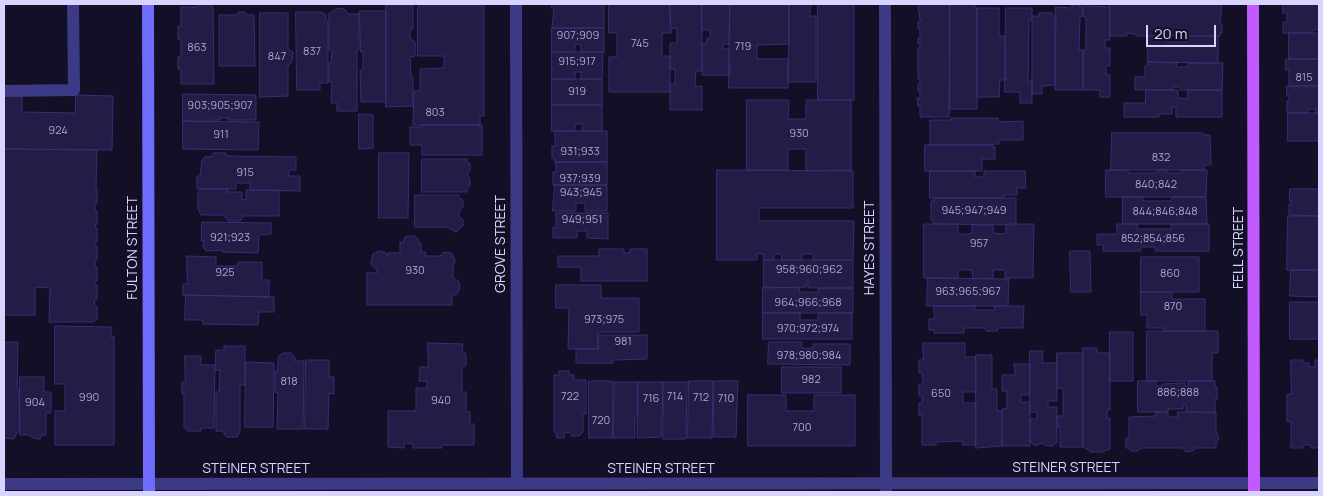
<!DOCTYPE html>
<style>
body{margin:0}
#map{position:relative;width:1323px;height:496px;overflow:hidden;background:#130f26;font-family:Manrope,sans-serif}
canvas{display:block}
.frame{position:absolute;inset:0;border:5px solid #d9d4ff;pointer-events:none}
.scale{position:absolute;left:1146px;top:25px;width:70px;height:22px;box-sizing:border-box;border:2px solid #d9d4ff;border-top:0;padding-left:6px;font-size:15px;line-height:18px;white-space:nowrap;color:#d9d4ff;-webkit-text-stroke:4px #130f26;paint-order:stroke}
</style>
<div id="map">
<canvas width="1323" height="496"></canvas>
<div class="frame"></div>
<div class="scale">20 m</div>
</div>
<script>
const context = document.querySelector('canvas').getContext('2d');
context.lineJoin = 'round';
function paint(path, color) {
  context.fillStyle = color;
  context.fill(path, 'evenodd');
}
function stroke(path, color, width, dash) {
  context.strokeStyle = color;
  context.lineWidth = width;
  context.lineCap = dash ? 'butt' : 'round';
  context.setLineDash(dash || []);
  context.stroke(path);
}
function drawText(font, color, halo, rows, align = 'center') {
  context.font = font + ' Manrope,sans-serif';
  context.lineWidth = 4;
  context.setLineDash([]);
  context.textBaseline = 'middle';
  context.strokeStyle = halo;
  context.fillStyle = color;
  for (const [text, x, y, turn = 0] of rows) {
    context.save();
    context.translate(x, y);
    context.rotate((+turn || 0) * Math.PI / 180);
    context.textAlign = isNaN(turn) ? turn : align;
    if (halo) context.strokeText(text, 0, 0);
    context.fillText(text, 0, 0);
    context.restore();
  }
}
const building = new Path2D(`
 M 197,4 L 210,4 L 210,6 L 213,6 L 214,84 L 181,84 L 181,69 L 178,69 L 178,57 L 181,57 L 181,39 L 178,39 L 178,26 L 181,26 L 181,7 L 197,7 Z
 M 552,4 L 604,4 L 604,28 L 552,28 L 554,8 L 552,8 Z
 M 609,4 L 670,4 L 671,33 L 662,33 L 662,56 L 670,56 L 670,92 L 609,92 L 609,57 L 617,57 L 617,33 L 609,33 Z
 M 670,4 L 702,4 L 702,71 L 696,71 L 695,86 L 702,86 L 702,110 L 670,110 L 670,84 L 675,84 L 675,69 L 670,69 L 670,43 L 677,43 L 677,28 L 671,29 Z
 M 702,4 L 730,4 L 729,44 L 723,44 L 723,49 L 729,49 L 730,75 L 702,75 L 702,44 L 707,43 L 707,38 L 710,38 L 710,30 L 702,30 Z
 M 730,4 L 789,4 L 789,44 L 757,45 L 757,59 L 788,59 L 788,88 L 729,88 Z
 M 789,4 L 812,4 L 810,7 L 810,16 L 816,16 L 816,82 L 789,82 Z
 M 818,4 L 854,4 L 854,100 L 818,100 Z
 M 918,4 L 950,4 L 949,117 L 920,117 L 920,106 L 918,106 L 917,98 L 920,98 L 920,91 L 918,91 L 918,84 L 920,84 L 920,79 L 918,79 L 918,48 L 920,48 L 920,44 L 918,44 L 918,38 L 920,38 L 920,29 L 918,29 L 918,22 L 920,22 Z
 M 950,4 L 975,4 L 975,8 L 977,8 L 977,109 L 950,109 Z
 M 1110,4 L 1222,4 L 1220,24 L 1222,24 L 1222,33 L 1220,33 L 1220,36 L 1136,36 L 1136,34 L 1127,33 L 1127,36 L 1110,36 Z
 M 1283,4 L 1319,4 L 1319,30 L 1312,30 L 1312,33 L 1283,33 L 1283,22 L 1287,22 L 1287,13 L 1283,13 Z
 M 386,5 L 413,5 L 413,29 L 410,29 L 410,38 L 415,42 L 415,56 L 410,57 L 411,77 L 413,77 L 413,106 L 386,107 Z
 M 1072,5 L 1080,5 L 1080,7 L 1083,7 L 1083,16 L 1080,17 L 1079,50 L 1083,50 L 1083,90 L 1055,90 L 1055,7 L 1072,8 Z
 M 418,6 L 484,6 L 484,116 L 480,116 L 480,125 L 413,125 L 414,91 L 420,91 L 420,69 L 444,68 L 444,56 L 418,56 Z
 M 1083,6 L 1110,7 L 1110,40 L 1105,40 L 1105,48 L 1110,48 L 1110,66 L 1106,66 L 1106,75 L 1110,75 L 1110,97 L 1100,97 L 1100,90 L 1083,90 L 1083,50 L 1086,50 L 1086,17 L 1083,16 Z
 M 338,8 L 344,9 L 349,14 L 359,14 L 359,50 L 357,50 L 357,111 L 337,111 L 337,103 L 331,103 L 332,82 L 329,82 L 329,63 L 331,63 L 332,50 L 329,50 L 329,14 Z
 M 977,8 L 999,8 L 999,36 L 1005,36 L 1006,80 L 1000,80 L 999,97 L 977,97 Z
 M 1006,8 L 1032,8 L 1032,20 L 1029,20 L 1028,81 L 1032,81 L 1032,103 L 1020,103 L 1020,92 L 1005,92 Z
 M 360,11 L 386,11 L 386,102 L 361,102 L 360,70 L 363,70 L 363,51 L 361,52 Z
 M 239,12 L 245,12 L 247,15 L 254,15 L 255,66 L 219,66 L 219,15 L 236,15 Z
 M 296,12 L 321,12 L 326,15 L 326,21 L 328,21 L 328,83 L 320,83 L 320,90 L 297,90 Z
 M 260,13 L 288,13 L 288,49 L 293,52 L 292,62 L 288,66 L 288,96 L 260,97 Z
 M 1039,13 L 1052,13 L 1052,16 L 1056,16 L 1055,85 L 1042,86 L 1042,94 L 1032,94 L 1032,16 L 1039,16 Z
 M 552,28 L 604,28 L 604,52 L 581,52 L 581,45 L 575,44 L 575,52 L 552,52 Z
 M 1289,33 L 1319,33 L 1319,59 L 1289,59 Z
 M 1148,36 L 1166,36 L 1166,42 L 1188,42 L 1188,36 L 1218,36 L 1218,63 L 1148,62 Z
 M 552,52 L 603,52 L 602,79 L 581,79 L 581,72 L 575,72 L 575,79 L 552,79 Z
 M 1286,59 L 1319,59 L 1319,86 L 1289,86 L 1289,69 L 1286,70 Z
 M 1148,62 L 1177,63 L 1176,67 L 1188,67 L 1188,63 L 1223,63 L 1222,90 L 1180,90 L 1180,87 L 1173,87 L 1173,90 L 1135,90 L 1135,77 L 1145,77 L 1145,66 L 1148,65 Z
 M 552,79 L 602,79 L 602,105 L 552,105 Z
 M 1287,86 L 1319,86 L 1319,113 L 1315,113 L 1316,109 L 1308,109 L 1308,113 L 1287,113 L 1287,101 L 1289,101 L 1289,95 L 1287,96 Z
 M 1146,90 L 1178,90 L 1178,98 L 1188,99 L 1187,90 L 1222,90 L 1222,117 L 1176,117 L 1176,107 L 1172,107 L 1172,114 L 1159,114 L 1159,117 L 1124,117 L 1124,103 L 1145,103 Z
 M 183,94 L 256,95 L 256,120 L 228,120 L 229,118 L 220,118 L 220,120 L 212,120 L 212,122 L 183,121 Z
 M 76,95 L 113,96 L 112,150 L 4,149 L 4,96 L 22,96 L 22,112 L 75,113 Z
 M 747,100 L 789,100 L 788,119 L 806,119 L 806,100 L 851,100 L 851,170 L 806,171 L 806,149 L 788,149 L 788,170 L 747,170 Z
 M 552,105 L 602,105 L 602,131 L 582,131 L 583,124 L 575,124 L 575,131 L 552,131 Z
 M 1288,113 L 1319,113 L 1319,141 L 1288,141 Z
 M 359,114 L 373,115 L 373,148 L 359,149 Z
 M 951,118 L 998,118 L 999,122 L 1023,121 L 1023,140 L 999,140 L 999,144 L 993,144 L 993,145 L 930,145 L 930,120 L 951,120 Z
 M 183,121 L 259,122 L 258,150 L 183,149 Z
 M 421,125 L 482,125 L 482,155 L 422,155 L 422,145 L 410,145 L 410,127 L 422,127 Z
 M 555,131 L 607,131 L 607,162 L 555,162 L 554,158 L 552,158 L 552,146 L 555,146 Z
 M 1112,133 L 1203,133 L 1203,135 L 1210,135 L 1211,165 L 1204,165 L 1204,170 L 1111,170 Z
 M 925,145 L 993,145 L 993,148 L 995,147 L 995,159 L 982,159 L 982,171 L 925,171 Z
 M 4,149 L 97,150 L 96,189 L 97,189 L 97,203 L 95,203 L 95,211 L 97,211 L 97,224 L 96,224 L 95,228 L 97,228 L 97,242 L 95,242 L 95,246 L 97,246 L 97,260 L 95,260 L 95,267 L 97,267 L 97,281 L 95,281 L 95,285 L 97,285 L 97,299 L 95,299 L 94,306 L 97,306 L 97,320 L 95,320 L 94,322 L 49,322 L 50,288 L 35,287 L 35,315 L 4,315 Z
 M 214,153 L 226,153 L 227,156 L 296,157 L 296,170 L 289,170 L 289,176 L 300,176 L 300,191 L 250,190 L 250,183 L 236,183 L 236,189 L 197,189 L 197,176 L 200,176 L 202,160 L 206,156 L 211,157 Z
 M 379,153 L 409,153 L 408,218 L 379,218 Z
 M 422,159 L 467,159 L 467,162 L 470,164 L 470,170 L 467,174 L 470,179 L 470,186 L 467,188 L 467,192 L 422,192 Z
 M 556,162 L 607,162 L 607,185 L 553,185 L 553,172 L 556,172 Z
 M 717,170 L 853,171 L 853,208 L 759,208 L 759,221 L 854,221 L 853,260 L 813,260 L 813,254 L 802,254 L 802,260 L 782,260 L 781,254 L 774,254 L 774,260 L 764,260 L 763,254 L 757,254 L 757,260 L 717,260 Z
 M 1106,170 L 1128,170 L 1128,173 L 1157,173 L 1157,170 L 1167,170 L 1167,173 L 1182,173 L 1182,170 L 1207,170 L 1206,197 L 1106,197 Z
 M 930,171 L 975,171 L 975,177 L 984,177 L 984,171 L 1025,171 L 1026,188 L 1017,188 L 1017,195 L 1004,195 L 1004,198 L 930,198 Z
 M 555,185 L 607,185 L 607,211 L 585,211 L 585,203 L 576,203 L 576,211 L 553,211 Z
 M 201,189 L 228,189 L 227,192 L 242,192 L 242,199 L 246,200 L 246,190 L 279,190 L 279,216 L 243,216 L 240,221 L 228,221 L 224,215 L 201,215 L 198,209 L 198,194 Z
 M 1290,189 L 1319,189 L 1319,216 L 1289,215 L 1289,204 L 1291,204 L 1292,201 L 1290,201 Z
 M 415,195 L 459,195 L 459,198 L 463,200 L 463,207 L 459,210 L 459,216 L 463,220 L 463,226 L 456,232 L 447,227 L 415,227 Z
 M 1123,197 L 1143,197 L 1143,201 L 1171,201 L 1172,197 L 1206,197 L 1207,224 L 1123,224 Z
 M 934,198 L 1016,198 L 1016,225 L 933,224 L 934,220 L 931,220 L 931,201 L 934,201 Z
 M 556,213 L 608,213 L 608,239 L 587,238 L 587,231 L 577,231 L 577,238 L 553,238 L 553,227 L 556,228 Z
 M 1288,216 L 1319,216 L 1319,270 L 1287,270 Z
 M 202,222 L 271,223 L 271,234 L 259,235 L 258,253 L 223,252 L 223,250 L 206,251 L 203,246 L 204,241 L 202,241 Z
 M 924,224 L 958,224 L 958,234 L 972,234 L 972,225 L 993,225 L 993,233 L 1006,234 L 1006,224 L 1034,224 L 1033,278 L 1005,278 L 1005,270 L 993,270 L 993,278 L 973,279 L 972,270 L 958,270 L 958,278 L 924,278 Z
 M 1117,224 L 1138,224 L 1137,229 L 1171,229 L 1171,224 L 1209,224 L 1209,251 L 1155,251 L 1155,247 L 1141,247 L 1141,251 L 1103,251 L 1103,245 L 1097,245 L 1097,234 L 1117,234 Z
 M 408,236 L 414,236 L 417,238 L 419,243 L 421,243 L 421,252 L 426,252 L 425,256 L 440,256 L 444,252 L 452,253 L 455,261 L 453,267 L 453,277 L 459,282 L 460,289 L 457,294 L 452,296 L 452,305 L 367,305 L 367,273 L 377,273 L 377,270 L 371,264 L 373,254 L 380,251 L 384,252 L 388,256 L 388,253 L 400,253 L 400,242 L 403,243 L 405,237 Z
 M 599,249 L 624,249 L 624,253 L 630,253 L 630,249 L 647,249 L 647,281 L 581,281 L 581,267 L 558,267 L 558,256 L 599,256 Z
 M 1070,251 L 1090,251 L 1091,292 L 1071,292 Z
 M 187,256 L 216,257 L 216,266 L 237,266 L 238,262 L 262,262 L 262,280 L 269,280 L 269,297 L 183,295 L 183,284 L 187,284 Z
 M 1141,257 L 1199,257 L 1199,292 L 1141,292 Z
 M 764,260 L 853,260 L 853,288 L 809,288 L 809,280 L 807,280 L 807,287 L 764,288 Z
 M 1291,270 L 1319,270 L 1319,297 L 1290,296 Z
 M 928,278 L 1009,279 L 1008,306 L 927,306 Z
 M 556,285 L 601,285 L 601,298 L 639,298 L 639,332 L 598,332 L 598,349 L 568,349 L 569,308 L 556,308 Z
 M 763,287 L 800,288 L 799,292 L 819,292 L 818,288 L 853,288 L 853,313 L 763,313 Z
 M 1141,292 L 1172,292 L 1172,299 L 1205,299 L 1205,331 L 1164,331 L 1164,328 L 1147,328 L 1147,315 L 1141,315 Z
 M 186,295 L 274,297 L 274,312 L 259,312 L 258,325 L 203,324 L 203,320 L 185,320 Z
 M 1290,302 L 1319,302 L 1319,339 L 1290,339 Z
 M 934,306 L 975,306 L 975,310 L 995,310 L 994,306 L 1024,306 L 1023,328 L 998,328 L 997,331 L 986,331 L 985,328 L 964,328 L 964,333 L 934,333 L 934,330 L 929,330 L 929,319 L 934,319 Z
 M 763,313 L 800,313 L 800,320 L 818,320 L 818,313 L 852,313 L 852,339 L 763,339 Z
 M 55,326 L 111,327 L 111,337 L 114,336 L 114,445 L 55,445 L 55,411 L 65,411 L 65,384 L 55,384 Z
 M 1147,331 L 1218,331 L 1218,353 L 1212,353 L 1212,381 L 1147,381 Z
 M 1110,332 L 1133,332 L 1133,381 L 1110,381 Z
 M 598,335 L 647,335 L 647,359 L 613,360 L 613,363 L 576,363 L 576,349 L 598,349 Z
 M 4,342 L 18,342 L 17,390 L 19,391 L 20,432 L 17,432 L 14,439 L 4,438 Z
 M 769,342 L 802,342 L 802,348 L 813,348 L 813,344 L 850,344 L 850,365 L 768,364 Z
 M 428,343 L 463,344 L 462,351 L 466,354 L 466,365 L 462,368 L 462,392 L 466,392 L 466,412 L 470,412 L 470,424 L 474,424 L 474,445 L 442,445 L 442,448 L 413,448 L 413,444 L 404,443 L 404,448 L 388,447 L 388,411 L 416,411 L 416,388 L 427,388 L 427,381 L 419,381 L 420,367 L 428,367 Z
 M 923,343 L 965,343 L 965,357 L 976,357 L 976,392 L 963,392 L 963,403 L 976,403 L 976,445 L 962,445 L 963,441 L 936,442 L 936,445 L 922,445 L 922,415 L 919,415 L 919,403 L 922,403 L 922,396 L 919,396 L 919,384 L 923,384 L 922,373 L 919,373 L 919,360 L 923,360 Z
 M 224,346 L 245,346 L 245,385 L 240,385 L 240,431 L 237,437 L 226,437 L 223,431 L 216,431 L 216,392 L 219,392 L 220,370 L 215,370 L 216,350 L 224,350 Z
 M 1083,348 L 1097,348 L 1097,353 L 1110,353 L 1110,410 L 1107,410 L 1107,418 L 1110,418 L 1110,449 L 1104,451 L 1104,452 L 1090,452 L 1090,451 L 1083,447 Z
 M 1030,351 L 1043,351 L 1042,363 L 1057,363 L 1057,401 L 1048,401 L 1048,407 L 1057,407 L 1057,442 L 1053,446 L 1047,446 L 1042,443 L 1035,446 L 1030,441 L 1030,419 L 1037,419 L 1037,412 L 1030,412 Z
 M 283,353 L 291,353 L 295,358 L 295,361 L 304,361 L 303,429 L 277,429 L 278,393 L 275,392 L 275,371 L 278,371 L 278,357 Z
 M 1057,353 L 1083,353 L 1083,447 L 1060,447 L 1060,427 L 1057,427 L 1057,416 L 1063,416 L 1063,388 L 1057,388 Z
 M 976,355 L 992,355 L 992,389 L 997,389 L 997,411 L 1002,411 L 1002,446 L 976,448 Z
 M 185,356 L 201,356 L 201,365 L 215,365 L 214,428 L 201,428 L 201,431 L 187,431 L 187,428 L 184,428 L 184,394 L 182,394 L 182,382 L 185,382 Z
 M 306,360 L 329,360 L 329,377 L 334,377 L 334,394 L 329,393 L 328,429 L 305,429 Z
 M 1291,360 L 1303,360 L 1303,363 L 1309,363 L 1309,367 L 1315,367 L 1315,360 L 1319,360 L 1319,448 L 1311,448 L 1311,445 L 1303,445 L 1303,448 L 1291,448 L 1291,422 L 1287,422 L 1287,394 L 1291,394 Z
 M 246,362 L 274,363 L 273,427 L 245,427 Z
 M 1014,364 L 1030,364 L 1030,395 L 1021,395 L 1021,402 L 1030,402 L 1030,446 L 1002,446 L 1002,409 L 1007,409 L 1007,391 L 1002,391 L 1002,375 L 1015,375 Z
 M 782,367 L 841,367 L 841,393 L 782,393 Z
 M 559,371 L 569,371 L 569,375 L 574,375 L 574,380 L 586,380 L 586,414 L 583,414 L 583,432 L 579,436 L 572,436 L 569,432 L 564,433 L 564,438 L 557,438 L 556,432 L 554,432 L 554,375 L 559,375 Z
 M 20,377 L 44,377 L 44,392 L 51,392 L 51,413 L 46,413 L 46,435 L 42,435 L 40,439 L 33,438 L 29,435 L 20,435 Z
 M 589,381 L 613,381 L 613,438 L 589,438 Z
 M 689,381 L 713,381 L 712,438 L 688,438 Z
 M 714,381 L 738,381 L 736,437 L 714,437 Z
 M 1138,381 L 1156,381 L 1156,386 L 1162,386 L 1162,384 L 1185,383 L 1185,386 L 1188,386 L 1188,381 L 1215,381 L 1215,387 L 1217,387 L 1217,399 L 1215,399 L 1215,413 L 1186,412 L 1186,405 L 1183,405 L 1183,409 L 1168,409 L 1168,412 L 1138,412 Z
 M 615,382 L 638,382 L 638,416 L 635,416 L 635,438 L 613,438 Z
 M 638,382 L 663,382 L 663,416 L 661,416 L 661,437 L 638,438 Z
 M 663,382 L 687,382 L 686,439 L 663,439 Z
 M 748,395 L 786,395 L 786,411 L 814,411 L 814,395 L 855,395 L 855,446 L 748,446 Z
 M 1156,412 L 1168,412 L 1168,417 L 1178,417 L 1177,412 L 1216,412 L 1216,431 L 1219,438 L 1216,444 L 1216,448 L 1195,448 L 1193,451 L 1186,452 L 1183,448 L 1141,448 L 1137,451 L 1131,451 L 1129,448 L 1126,448 L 1126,438 L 1129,438 L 1129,417 L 1156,416 Z`);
paint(building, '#241b47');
stroke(building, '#3b2d73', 1);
stroke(new Path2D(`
 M 4,91 L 74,90 L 73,4`), '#3d3a85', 12);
stroke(new Path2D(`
 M 516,4 L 517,484
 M 885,4 L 886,492
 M 4,484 L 1319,483`), '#3d3a85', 12);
stroke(new Path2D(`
 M 148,4 L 149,492`), '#6f6bff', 12);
stroke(new Path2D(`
 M 1253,4 L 1254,492`), '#c25bff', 12);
drawText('11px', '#aca6d1', null, [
 ["907;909",578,36],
 ["745",640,44],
 ["719",743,47],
 ["863",197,48],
 ["837",312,52],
 ["847",277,57],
 ["915;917",577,62],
 ["815",1304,78],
 ["919",577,92],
 ["903;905;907",220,106],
 ["803",435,113],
 ["924",58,131],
 ["930",799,134],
 ["911",221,135],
 ["931;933",580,152],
 ["832",1161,158],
 ["915",245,173],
 ["937;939",580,179],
 ["840;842",1156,185],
 ["943;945",581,193],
 ["945;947;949",974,211],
 ["844;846;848",1165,212],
 ["949;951",582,220],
 ["921;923",230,238],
 ["852;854;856",1153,239],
 ["957",979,244],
 ["958;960;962",809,270],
 ["930",415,271],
 ["925",225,273],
 ["860",1170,274],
 ["963;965;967",968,292],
 ["964;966;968",808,303],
 ["870",1173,307],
 ["973;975",604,320],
 ["970;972;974",808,329],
 ["981",623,342],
 ["978;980;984",809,356],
 ["982",811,380],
 ["818",289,382],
 ["886;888",1178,393],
 ["650",941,394],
 ["722",570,397],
 ["714",675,397],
 ["990",89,398],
 ["712",701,398],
 ["716",651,399],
 ["710",726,399],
 ["940",441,401],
 ["904",35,403],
 ["720",601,421],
 ["700",802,428]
]);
drawText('14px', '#d9d4ff', '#130f26', [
 ["GROVE STREET",501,244,-90],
 ["FULTON STREET",133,248,-90],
 ["HAYES STREET",870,248,-90],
 ["FELL STREET",1239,248,-90],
 ["STEINER STREET",1066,468],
 ["STEINER STREET",256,469],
 ["STEINER STREET",661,469]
]);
</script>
